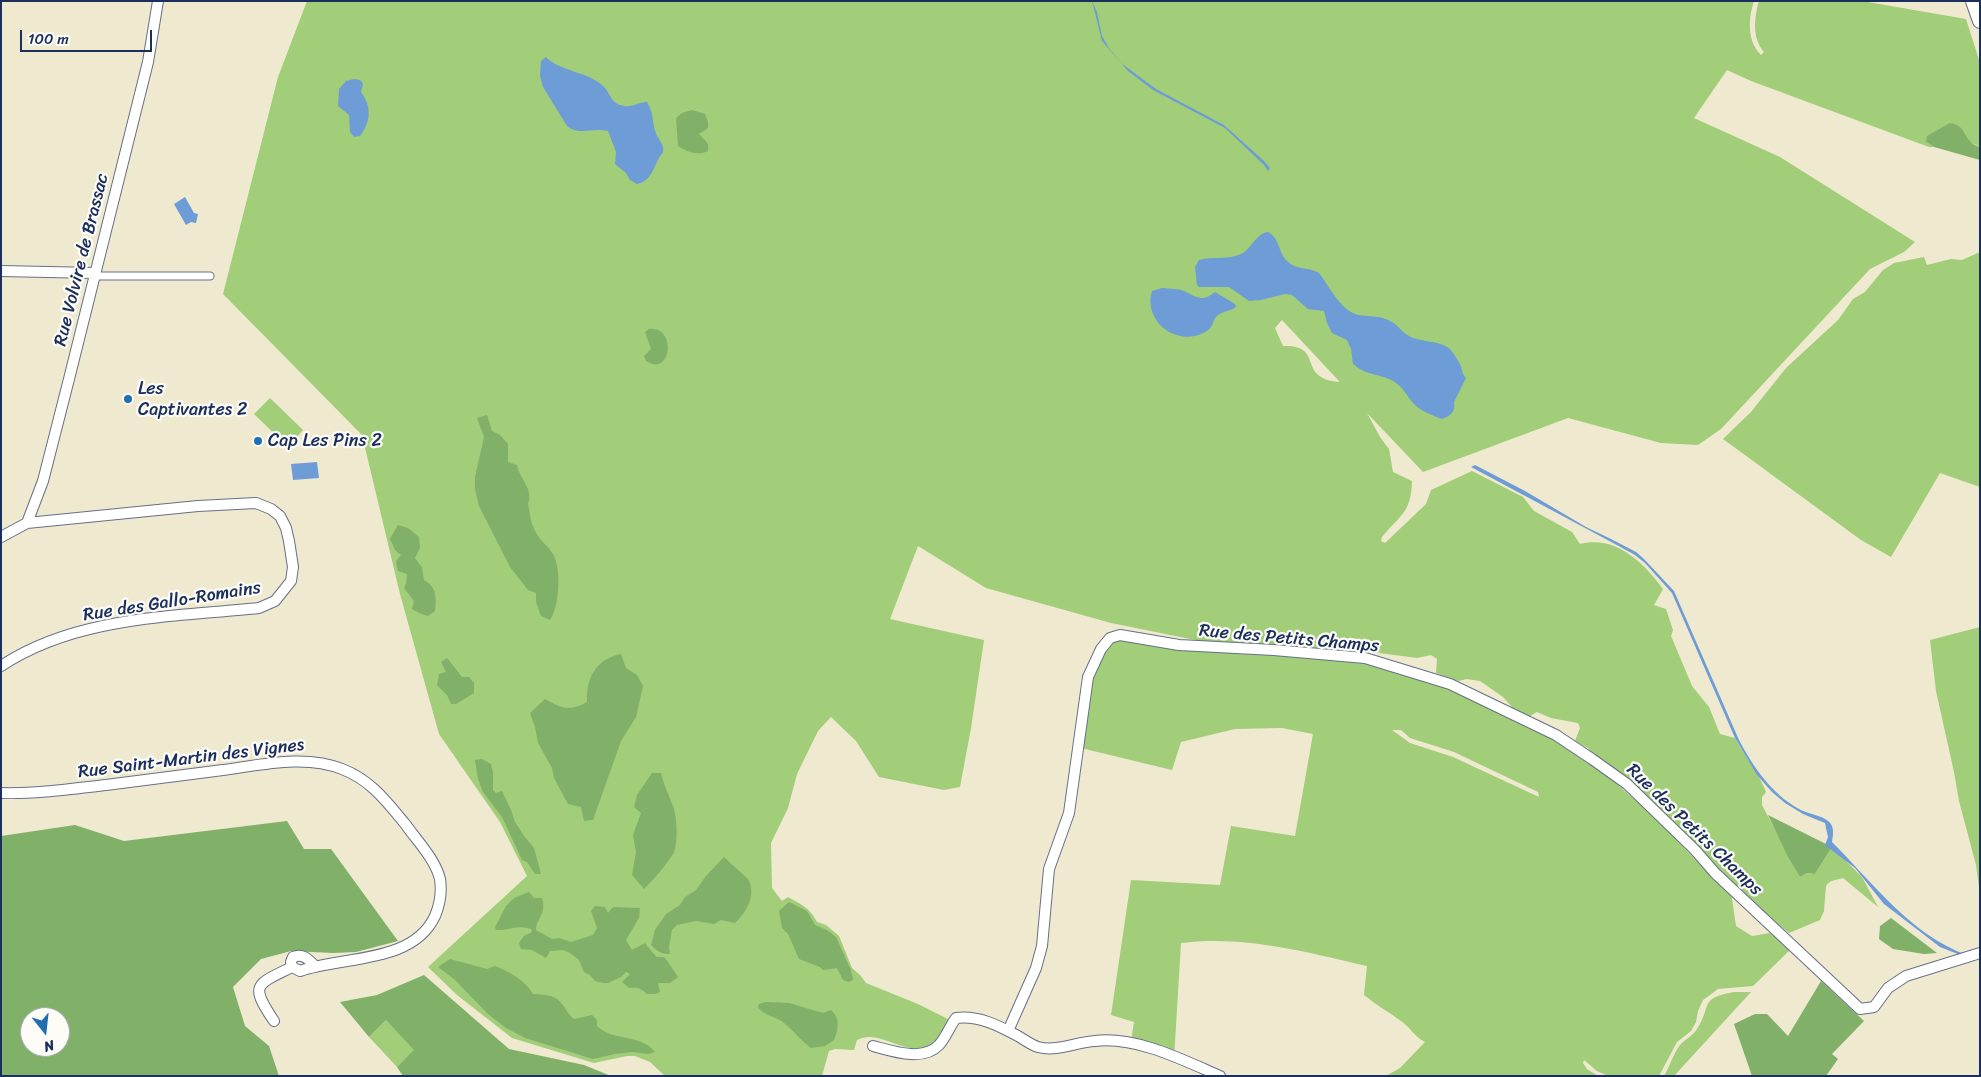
<!DOCTYPE html>
<style>
body{margin:0}
#map{position:relative;width:1981px;height:1077px;overflow:hidden;background:#eee9cf;font-family:Sriracha,sans-serif}
canvas{display:block}
.frame{position:absolute;inset:0;border:2px solid #1b2f5e;pointer-events:none}
.north{position:absolute;left:20px;top:1007px;width:50px;height:50px;box-sizing:border-box;background:#fdfcf7;border:1px solid #a3aaba;border-radius:50%;rotate:164deg;font-size:14px;font-weight:700;line-height:20px;text-align:center;color:#1b2f5e}
.north::after{content:'';display:block;margin:auto;width:18px;height:22px;background:#1f6fb2;clip-path:polygon(50% 0,100% 100%,50% 72%,0 100%)}
.scale{position:absolute;left:20px;top:30px;width:132px;height:22px;box-sizing:border-box;border:2px solid #1b2f5e;border-top:0;padding-left:6px;font-size:15px;line-height:18px;white-space:nowrap;color:#1b2f5e;-webkit-text-stroke:4px #fdfcf7;paint-order:stroke}
</style>
<div id="map">
<canvas width="1981" height="1077"></canvas>
<div class="frame"></div>
<div class="north">N</div>
<div class="scale">100 m</div>
</div>
<script>
const context = document.querySelector('canvas').getContext('2d');
context.lineJoin = 'round';
function paint(path, color) {
  context.fillStyle = color;
  context.fill(path, 'evenodd');
}
function stroke(path, color, width, dash) {
  context.strokeStyle = color;
  context.lineWidth = width;
  context.lineCap = dash ? 'butt' : 'round';
  context.setLineDash(dash || []);
  context.stroke(path);
}
function drawText(font, color, halo, rows, align = 'center') {
  context.font = font + ' Sriracha,sans-serif';
  context.lineWidth = 4.5;
  context.setLineDash([]);
  context.textBaseline = 'middle';
  context.strokeStyle = halo;
  context.fillStyle = color;
  for (const [text, x, y, turn = 0] of rows) {
    context.save();
    context.translate(x, y);
    context.rotate((+turn || 0) * Math.PI / 180);
    context.textAlign = isNaN(turn) ? turn : align;
    if (halo) context.strokeText(text, 0, 0);
    context.fillText(text, 0, 0);
    context.restore();
  }
}
paint(new Path2D(`
 M 307,1 L 1754,1 C 1748,19 1747,41 1761,55 L 1764,52 C 1752,38 1754,18 1759,1 L 1862,1 L 1966,19 L 1980,63 L 1980,147 L 1968,141 L 1964,132 L 1926,142 L 1934,147 L 1929,147 L 1751,81 L 1727,70 L 1694,118 L 1780,157 L 1915,242 L 1904,252 L 1870,269 L 1721,429 L 1698,445 L 1661,443 L 1568,418 L 1423,472 L 1367,413 L 1380,437 L 1389,449 L 1393,472 L 1412,481 C 1411,513 1401,514 1382,537 L 1381,541 L 1385,543 L 1426,504 L 1431,490 L 1472,471 L 1523,497 L 1534,511 L 1572,532 L 1580,544 C 1616,535 1644,563 1663,589 L 1654,605 L 1666,609 L 1673,630 L 1671,636 L 1692,686 L 1709,707 L 1720,734 L 1735,738 C 1744,756 1759,773 1766,792 L 1762,797 L 1762,805 L 1800,877 L 1807,873 L 1815,874 L 1832,847 L 1862,877 L 1878,907 L 1843,878 C 1837,880 1829,880 1826,886 L 1824,911 L 1820,920 L 1789,933 L 1720,875 L 1601,764 L 1588,748 L 1575,741 L 1580,728 L 1578,723 L 1551,718 L 1537,712 L 1530,716 L 1513,708 L 1503,697 L 1480,681 L 1467,679 L 1458,681 L 1436,673 L 1437,659 L 1431,655 L 1417,658 L 1372,652 L 1215,644 L 1111,623 L 986,588 L 918,546 L 890,619 L 984,640 L 971,728 L 960,787 L 944,790 L 879,777 L 856,741 L 831,717 L 818,731 L 797,774 L 788,808 L 771,843 L 772,888 L 782,901 L 788,897 C 802,905 809,907 817,922 L 826,925 L 839,936 L 852,968 L 860,975 L 866,983 L 918,1004 L 948,1019 C 949,1025 946,1028 942,1033 C 917,1071 883,1025 857,1040 L 854,1050 L 835,1049 L 829,1051 L 822,1076 L 665,1076 L 650,1062 L 635,1056 L 627,1056 L 594,1063 L 512,1038 L 457,995 L 428,967 L 527,876 L 500,822 L 439,734 L 400,594 L 362,435 L 223,294 L 278,77 ZM 1282,320 L 1339,381 L 1339,382 C 1334,381 1327,381 1323,378 C 1303,368 1319,345 1283,346 L 1275,328 Z
 M 1980,252 L 1980,487 L 1940,473 L 1891,557 L 1861,540 L 1723,439 L 1751,412 L 1786,368 L 1838,320 L 1853,299 L 1865,292 L 1883,270 L 1894,263 L 1924,257 L 1927,265 L 1951,259 L 1962,260 Z
 M 270,398 L 303,430 L 288,447 L 254,414 Z
 M 1980,627 L 1980,895 L 1976,865 L 1959,801 L 1954,772 L 1936,691 L 1930,640 Z
 M 1121,639 L 1361,660 L 1455,689 L 1554,738 L 1611,779 L 1657,819 L 1707,872 L 1731,892 L 1736,926 L 1752,936 L 1770,933 L 1791,949 L 1753,986 L 1718,989 L 1703,1000 L 1698,1011 L 1696,1022 L 1691,1031 L 1677,1042 L 1659,1076 L 1608,1076 L 1597,1071 L 1584,1060 L 1583,1063 L 1587,1069 L 1598,1076 L 1386,1076 L 1400,1068 L 1425,1042 C 1415,1037 1410,1027 1401,1021 C 1389,1012 1376,1005 1364,995 L 1367,966 C 1307,952 1243,935 1181,943 L 1174,1059 L 1131,1041 L 1134,1022 L 1111,1015 L 1131,880 L 1220,885 L 1231,826 L 1295,836 L 1313,734 L 1282,728 L 1235,729 L 1181,742 L 1172,770 L 1081,748 L 1093,673 L 1111,641 ZM 1392,730 L 1401,730 L 1410,738 L 1454,752 L 1538,792 L 1539,797 L 1453,757 L 1410,743 Z
 M 1734,992 L 1751,992 L 1674,1076 L 1664,1076 C 1670,1066 1673,1054 1680,1045 C 1685,1039 1693,1036 1697,1029 C 1712,1007 1698,998 1734,992 Z
 M 386,1020 L 415,1050 L 397,1067 L 369,1037 Z`), '#a2cd79');
paint(new Path2D(`
 M 692,110 L 705,114 L 708,122 L 708,128 L 699,134 C 704,140 710,142 708,151 C 698,156 687,152 678,146 L 676,118 L 682,113 Z
 M 1950,123 C 1969,126 1962,142 1980,147 L 1980,160 L 1934,147 L 1926,142 L 1927,136 Z
 M 649,329 C 677,326 672,378 646,361 L 644,356 L 651,349 L 645,332 Z
 M 487,415 L 492,431 L 500,435 L 508,444 L 508,462 L 517,465 C 520,480 534,489 528,504 C 530,512 530,520 533,526 C 537,539 547,544 553,554 C 562,569 559,608 550,620 L 541,616 L 536,602 L 536,593 L 528,590 L 510,567 L 479,506 L 475,489 L 475,477 L 484,437 L 477,418 Z
 M 398,525 L 408,528 L 419,537 L 420,548 L 415,558 L 422,567 L 424,580 C 436,586 437,598 435,611 L 428,616 L 419,613 L 412,609 L 414,601 L 404,588 L 406,584 L 407,574 L 398,571 L 396,561 L 401,555 L 395,550 L 390,539 Z
 M 621,654 L 626,668 L 637,675 L 643,686 L 636,717 L 621,741 L 593,820 L 584,821 L 581,807 L 568,804 L 554,778 L 552,768 L 538,743 L 535,727 L 530,713 L 545,699 C 562,708 568,712 587,702 C 586,678 596,659 621,654 Z
 M 447,658 L 462,677 L 469,677 L 474,683 L 474,693 L 456,704 L 451,704 L 447,695 L 437,685 L 439,674 L 446,672 L 441,662 Z
 M 482,759 L 491,764 L 493,772 L 493,790 L 496,793 L 502,791 L 511,810 L 515,822 L 524,836 L 534,848 L 541,874 L 535,874 L 527,862 L 522,860 L 502,817 L 483,792 L 478,779 L 475,760 Z
 M 652,773 L 661,773 C 664,786 670,797 674,809 C 677,821 678,840 674,852 C 672,858 650,884 644,889 L 632,875 L 636,852 L 633,835 L 641,813 L 634,807 L 637,795 Z
 M 1768,815 L 1832,847 L 1815,874 L 1807,873 L 1800,877 L 1787,855 Z
 M 287,821 L 304,849 L 331,849 L 398,941 L 356,952 L 333,953 L 291,951 L 261,959 L 233,987 L 245,1026 L 269,1046 L 279,1076 L 1,1076 L 1,836 L 75,825 L 124,841 ZM 30,1017 L 60,1017 L 60,1047 L 30,1047 Z
 M 724,857 C 728,861 746,877 748,879 C 757,895 746,913 735,923 L 721,920 L 714,924 L 696,921 L 677,925 L 672,930 L 669,947 L 670,954 C 661,954 657,951 651,945 L 655,930 L 666,914 L 680,905 L 685,897 L 696,890 L 706,876 Z
 M 529,892 L 534,898 L 542,898 C 547,914 536,919 536,930 L 552,939 L 559,938 L 571,942 L 593,935 L 597,928 L 591,911 L 595,906 L 605,907 L 608,913 L 613,907 L 640,908 L 639,918 L 626,940 L 632,950 L 645,943 L 653,953 L 657,957 L 664,957 L 668,962 L 678,977 L 670,983 L 658,983 L 660,992 L 655,994 L 647,994 C 641,988 637,987 629,988 L 622,982 L 630,974 L 626,972 L 621,977 L 608,983 L 603,983 L 595,981 L 590,975 L 584,972 L 579,960 L 570,953 L 563,950 L 550,951 L 546,958 L 532,950 L 521,949 L 519,943 L 524,936 L 532,932 L 531,929 C 516,924 508,931 496,930 L 495,927 L 506,906 L 514,898 Z
 M 789,902 L 807,911 L 815,925 L 827,930 L 836,937 L 851,970 L 853,980 L 848,982 L 843,980 L 837,968 L 823,970 L 820,967 L 799,959 L 788,934 L 782,928 L 779,911 Z
 M 1891,918 L 1937,953 L 1924,954 L 1893,949 L 1879,939 L 1880,926 Z
 M 450,959 L 487,969 L 495,966 C 511,973 524,979 533,994 C 544,995 555,994 562,1004 C 567,1010 568,1014 574,1019 L 592,1015 L 597,1020 L 597,1026 C 613,1042 640,1033 655,1052 L 648,1054 L 633,1052 L 615,1054 L 593,1059 L 525,1038 L 506,1028 L 488,1014 L 454,979 L 438,967 Z
 M 424,975 L 509,1049 L 584,1065 L 611,1076 L 403,1076 L 397,1067 L 414,1050 L 386,1020 L 369,1037 L 340,1002 L 377,995 Z
 M 1821,981 L 1864,1021 L 1832,1054 L 1838,1059 L 1826,1076 L 1752,1076 L 1734,1024 L 1755,1014 L 1767,1014 L 1788,1036 Z
 M 766,1002 L 789,1003 L 823,1013 L 831,1010 C 841,1018 838,1030 834,1040 L 825,1046 L 811,1048 C 800,1040 792,1028 780,1020 C 772,1016 765,1015 758,1008 L 759,1004 Z`), '#81b069');
paint(new Path2D(`
 M 1092,1 L 1097,12 L 1102,36 L 1109,48 L 1121,63 L 1156,89 L 1224,125 L 1264,161 L 1270,168 L 1268,171 L 1264,165 L 1225,128 L 1153,90 L 1128,71 L 1102,41 Z
 M 546,57 C 561,72 586,71 602,85 C 610,91 610,102 620,105 C 633,109 637,102 647,102 C 655,116 651,120 656,133 C 657,138 665,145 663,151 C 663,154 660,155 659,158 C 653,169 651,181 637,184 L 630,180 L 626,173 L 615,164 L 616,152 L 608,131 C 594,127 579,136 567,126 L 543,87 L 540,76 L 541,61 Z
 M 354,79 L 360,80 L 363,84 L 361,92 C 372,107 371,122 360,136 L 354,137 L 350,132 L 349,115 L 338,106 L 339,89 L 346,81 Z
 M 185,197 L 194,213 L 198,214 L 196,223 L 191,222 L 186,225 L 174,204 Z
 M 1268,232 C 1280,238 1278,252 1287,261 C 1295,270 1309,267 1319,273 C 1330,287 1340,310 1358,315 C 1369,317 1381,315 1392,322 C 1400,327 1403,334 1413,338 C 1424,342 1441,341 1450,349 C 1452,351 1459,362 1460,364 C 1463,370 1461,372 1466,378 L 1454,402 C 1456,412 1450,416 1442,419 C 1436,417 1420,410 1417,407 C 1408,399 1404,387 1393,381 C 1379,373 1366,376 1353,364 L 1351,349 L 1347,340 L 1332,333 L 1327,323 L 1324,311 L 1308,309 L 1292,295 L 1285,294 L 1261,300 L 1249,301 L 1229,287 L 1199,287 L 1197,285 L 1195,267 L 1199,260 C 1213,256 1228,260 1241,254 C 1252,249 1255,234 1268,232 Z
 M 1162,288 C 1169,289 1180,288 1186,292 C 1198,298 1203,302 1215,292 L 1235,304 L 1236,307 C 1231,311 1223,311 1218,315 C 1210,322 1216,328 1201,334 C 1174,345 1143,320 1152,291 Z
 M 317,462 L 319,478 L 293,480 L 291,464 Z
 M 1475,465 L 1525,491 L 1586,527 L 1611,539 L 1636,552 L 1644,559 L 1674,591 L 1739,740 C 1753,767 1772,794 1799,809 C 1808,814 1821,815 1828,821 C 1835,826 1833,835 1832,842 C 1873,883 1911,935 1967,955 L 1963,956 L 1940,947 L 1901,917 L 1884,904 L 1855,868 L 1825,845 L 1828,837 L 1825,823 L 1803,814 L 1785,803 L 1772,792 L 1757,775 L 1735,738 L 1672,593 L 1645,563 L 1635,555 L 1615,544 L 1471,467 Z`), '#6e9cd6');
const pedestrian = new Path2D(`
 M 95,276 L 210,276`);
const minor = new Path2D(`
 M 1,271 L 95,273
 M 27,523 L 43,481 L 69,379 L 148,62 L 158,1
 M 1,537 L 27,523 L 198,506 L 256,503 L 271,509 L 280,516 L 286,528 L 289,541 L 293,567 L 291,581 L 275,601 L 259,608 C 173,617 76,616 1,666
 M 1,793 C 36,794 71,789 106,785 C 145,780 184,775 223,770 C 261,765 305,754 342,769 C 371,780 387,802 406,825 C 418,842 435,859 440,879 C 442,892 440,904 435,916 C 413,964 342,956 300,971 L 292,967 L 291,962 L 293,957 C 303,953 308,959 315,966
 M 274,1021 C 249,984 256,985 292,967
 M 1008,1031 L 1036,968 L 1042,946 L 1049,869 L 1069,813 L 1088,677 L 1101,649 L 1110,638 L 1120,635 L 1179,645 L 1274,650 L 1365,658 L 1450,684 L 1556,735 L 1592,759 L 1627,784 L 1695,850 L 1715,873 L 1860,1009 L 1874,1007 L 1888,988 L 1906,976 L 1980,953
 M 873,1046 C 892,1051 923,1062 939,1045 C 946,1037 950,1026 956,1018 C 979,1015 999,1026 1018,1036 C 1025,1040 1031,1045 1038,1047 C 1058,1052 1076,1042 1095,1041 C 1136,1036 1183,1060 1220,1076`);
const secondary = new Path2D(`
 M 1973,1 L 1980,21`);
stroke(pedestrian, '#657086', 9);
stroke(minor, '#657086', 12);
stroke(secondary, '#657086', 16);
stroke(pedestrian, '#fff', 7);
stroke(minor, '#fff', 10);
stroke(secondary, '#fff', 14);
for (const [x, y, r, color] of [
 [128,399,5,"#1f6fb2"],
 [258,441,5,"#1f6fb2"]
]) {
  const dot = new Path2D();
  dot.arc(x, y, r, 0, 2 * Math.PI);
  context.fillStyle = color;
  context.fill(dot);
  stroke(dot, '#fdfcf7', 2);
}
drawText('18px', '#1b2f5e', '#fdfcf7', [
 ["Rue Volvire de Brassac",82,260,-76],
 ["Rue des Gallo-Romains",172,602,-9],
 ["Rue des Petits Champs",1289,639,5],
 ["Rue Saint-Martin des Vignes",191,759,-7],
 ["Rue des Petits Champs",1694,830,44]
]);
drawText('18px', '#1b2f5e', '#fdfcf7', [
 ["Les",138,389],
 ["Captivantes 2",138,410],
 ["Cap Les Pins 2",268,441]
], 'left');
</script>
